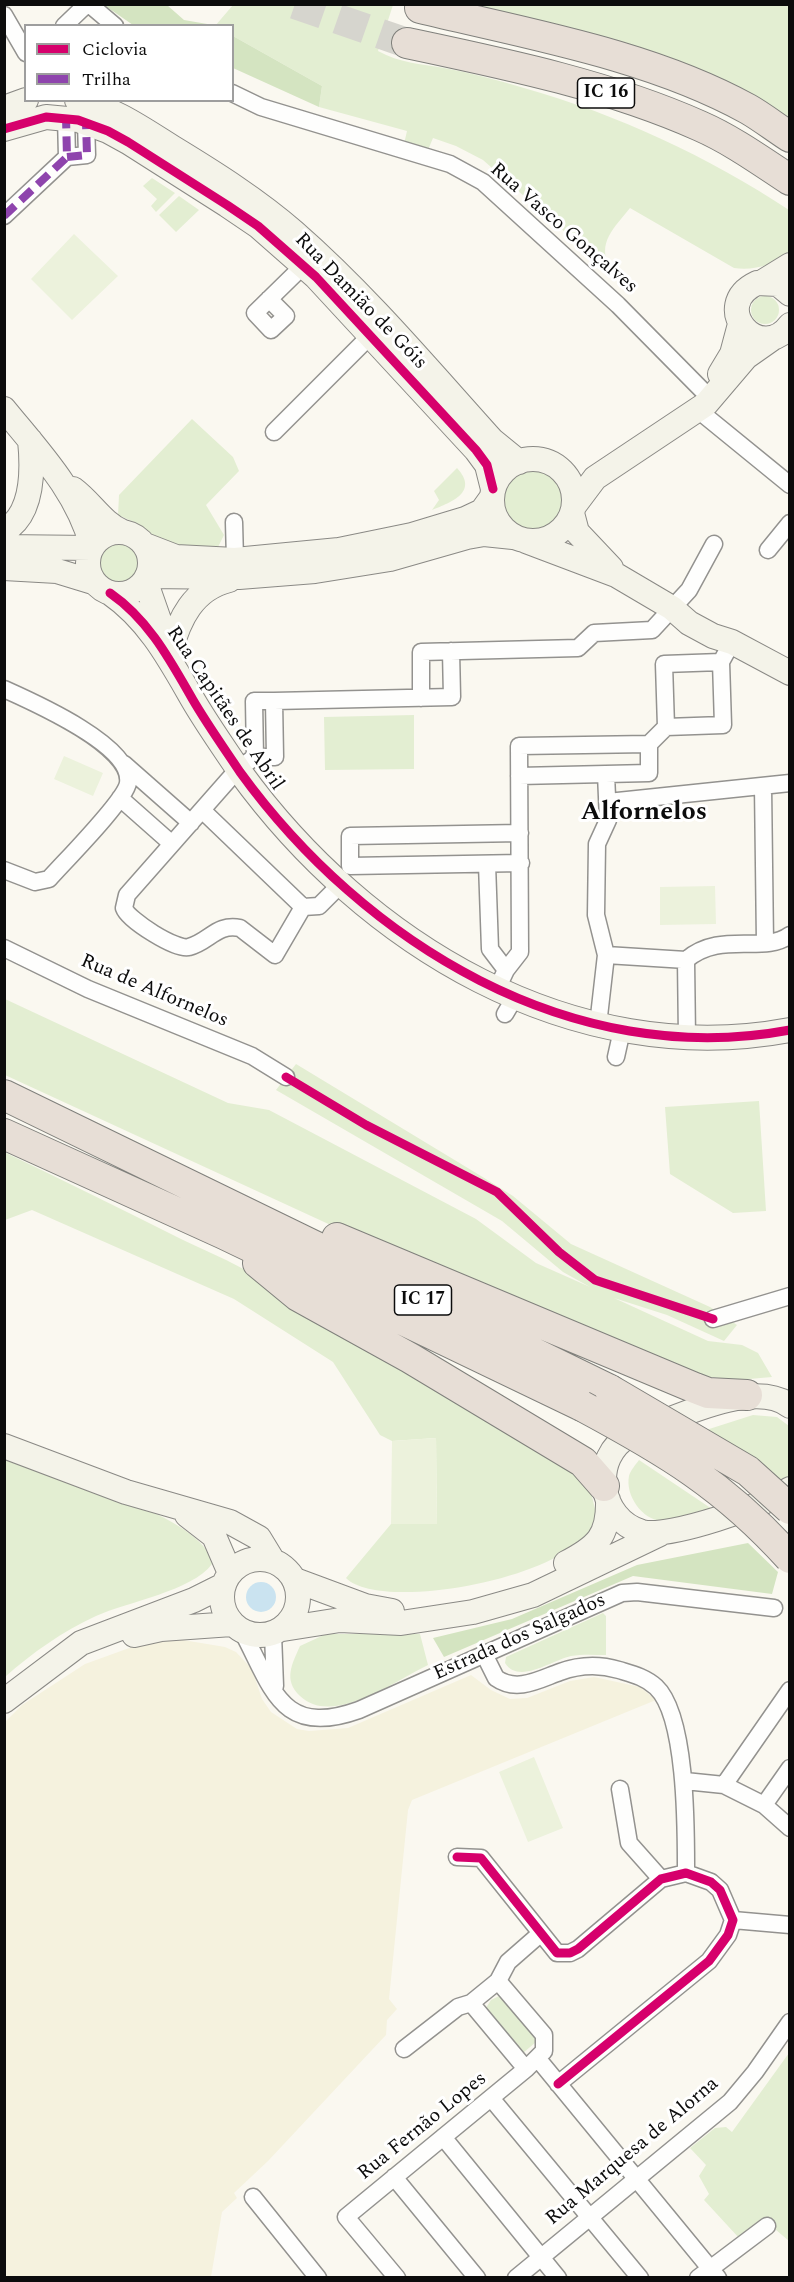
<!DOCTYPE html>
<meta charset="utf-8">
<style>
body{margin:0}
#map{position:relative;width:794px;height:2282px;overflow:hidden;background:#faf8f0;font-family:Spectral,serif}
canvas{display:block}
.frame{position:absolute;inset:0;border:6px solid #0c0c0c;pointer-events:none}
.legend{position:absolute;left:24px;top:24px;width:210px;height:78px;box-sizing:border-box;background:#fff;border:2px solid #9e9e9e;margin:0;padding:8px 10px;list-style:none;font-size:18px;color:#0c0c0c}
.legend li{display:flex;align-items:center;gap:12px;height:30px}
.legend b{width:30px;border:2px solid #9e9e9e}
</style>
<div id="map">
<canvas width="794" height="2282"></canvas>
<div class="frame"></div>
<ul class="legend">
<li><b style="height:8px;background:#d6006c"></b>Ciclovia</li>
<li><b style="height:8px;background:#8e44ad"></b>Trilha</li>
</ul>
</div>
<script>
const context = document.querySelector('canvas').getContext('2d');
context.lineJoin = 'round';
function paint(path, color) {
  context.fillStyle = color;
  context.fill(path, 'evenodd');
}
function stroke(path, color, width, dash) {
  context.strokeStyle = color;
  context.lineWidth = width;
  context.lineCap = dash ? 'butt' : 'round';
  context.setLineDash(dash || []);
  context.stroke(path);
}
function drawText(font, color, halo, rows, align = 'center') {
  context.font = font + ' Spectral,serif';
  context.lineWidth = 6;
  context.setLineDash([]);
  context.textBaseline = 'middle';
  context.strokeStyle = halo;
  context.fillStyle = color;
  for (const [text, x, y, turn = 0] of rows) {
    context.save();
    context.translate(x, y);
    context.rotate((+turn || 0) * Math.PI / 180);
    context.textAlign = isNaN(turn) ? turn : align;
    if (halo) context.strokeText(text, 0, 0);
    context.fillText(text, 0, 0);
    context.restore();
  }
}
paint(new Path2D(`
 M 183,1640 L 225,1647 L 236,1652 L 252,1669 L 262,1699 L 271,1712 L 297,1729 L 309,1731 L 348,1728 L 471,1675 L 491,1690 L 510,1699 L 527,1698 L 570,1681 L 594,1677 L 640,1687 L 656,1700 L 412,1800 L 408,1810 L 389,1999 L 397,2009 L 387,2020 L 386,2035 L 268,2161 L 234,2193 L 237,2198 L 222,2212 L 211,2277 L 5,2278 L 4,1723 L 22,1705 L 85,1664 L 143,1643 Z`), '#f5f2de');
paint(new Path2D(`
 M 233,5 L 393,5 L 378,51 C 400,63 420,64 444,68 C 471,73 498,80 524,88 C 619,115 707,156 789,210 L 789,251 C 776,265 753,271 734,268 L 630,208 C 615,227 596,243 610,268 L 608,270 L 483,160 L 456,146 L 433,138 L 428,150 L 404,144 L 407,131 L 319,107 L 322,86 L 233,36 L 232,26 L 215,26 Z
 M 460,5 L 789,5 L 789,117 L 703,77 Z
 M 152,178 L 175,193 L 156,212 L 151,206 L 157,199 L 143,186 Z
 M 179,196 L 199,210 L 176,232 L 159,215 Z
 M751 310a14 14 0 1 1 28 0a14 14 0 1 1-28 0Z
 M 192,419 L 233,457 L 239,471 L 206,505 L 224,535 L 218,547 L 183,546 L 160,541 L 136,523 L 118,515 L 119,495 Z
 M 457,468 C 479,492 452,502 432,510 L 439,500 L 434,491 Z
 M501 501a32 32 0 1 1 64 0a32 32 0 1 1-64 0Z
 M97 563a22 22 0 1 1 44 0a22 22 0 1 1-44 0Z
 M 414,715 L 414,769 L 325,770 L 324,717 Z
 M 5,999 L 228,1103 L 269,1110 L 476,1219 L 536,1263 L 590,1287 L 563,1272 L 502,1221 L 276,1090 L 296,1064 L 481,1176 L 513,1196 L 571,1244 L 710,1307 L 737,1325 L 724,1341 L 667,1315 L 614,1298 L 708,1341 L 742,1345 L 758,1353 L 772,1377 L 738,1380 L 693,1375 L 374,1245 L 5,1075 Z
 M 759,1101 L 766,1211 L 733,1213 L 670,1174 L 665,1107 Z
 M 4,1152 C 61,1179 117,1207 173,1235 C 201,1249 231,1261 258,1277 C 327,1318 393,1366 462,1407 C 492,1425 569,1460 587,1486 C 592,1493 593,1501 595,1509 C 606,1572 383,1616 346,1578 L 391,1524 L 437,1524 L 436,1438 L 392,1441 L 380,1435 L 333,1362 L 234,1299 L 32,1210 L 5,1220 Z
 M 753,1415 L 777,1417 L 789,1426 L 789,1478 L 777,1483 L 706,1430 Z
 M 5,1460 C 46,1473 208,1516 212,1564 C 192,1591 127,1602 96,1616 C 63,1631 32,1653 5,1677 Z
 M 639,1460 L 712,1509 C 696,1514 679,1522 662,1521 C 642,1520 625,1495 629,1476 C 630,1471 636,1464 639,1460 Z
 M 603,1613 L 606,1616 L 606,1655 C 595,1655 582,1654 571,1656 C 552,1660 519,1685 505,1663 L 506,1657 Z
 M 326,1634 L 420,1634 L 428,1665 C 395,1681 332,1727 300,1696 C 283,1680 292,1664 300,1646 Z
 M 501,1995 L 535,2034 L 536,2042 L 523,2053 L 484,2011 L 491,2000 Z
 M 789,2053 L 789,2241 L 762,2218 L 739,2238 L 704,2200 L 709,2194 L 699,2176 L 706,2165 L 690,2148 L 715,2128 L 726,2127 L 732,2132 Z`), '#e3eed2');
paint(new Path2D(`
 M 104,5 L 167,5 L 184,20 L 213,25 L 133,25 Z
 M 233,36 L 322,86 L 319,107 L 233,68 Z
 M 748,1543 L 778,1572 L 772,1594 L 633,1576 L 444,1657 L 433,1638 L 512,1619 L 637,1565 Z`), '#d4e4c1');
paint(new Path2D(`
 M 74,234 L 118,276 L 72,320 L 31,279 Z
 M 64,756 L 103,773 L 93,796 L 54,779 Z
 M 715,886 L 716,924 L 660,925 L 660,887 Z
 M 436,1438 L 437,1524 L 391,1524 L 392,1441 Z
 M 534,1757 L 563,1828 L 528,1842 L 499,1772 Z`), '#ecf2dc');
paint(new Path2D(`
 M246 1597a15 15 0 1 1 30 0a15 15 0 1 1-30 0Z`), '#cae3f0');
stroke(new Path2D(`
 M 295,4 L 407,43`), '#d6d5ce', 30, [30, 15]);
const street = new Path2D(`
 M 89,4 L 115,26
 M 4,15 L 26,53
 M 64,26 L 87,4
 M 232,93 L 261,107 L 450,164 L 483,182 L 618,305 L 703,391
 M 67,157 L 87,155 L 86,123
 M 4,216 L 67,157 L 66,117
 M 269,299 L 286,316 L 271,330 L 255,313 L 303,266
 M 698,410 L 790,485
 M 274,432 L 370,336
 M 234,522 L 235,560
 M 768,550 L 790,523
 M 4,689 C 33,702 133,746 128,783 C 125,801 64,862 49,879 L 35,882 L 4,870
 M 421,698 L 421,652 L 578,648 L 594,633 L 652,630 L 689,590 L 714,544
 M 274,701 L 275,757 L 255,757 L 254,701 L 274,701 L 452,697 L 451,651
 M 666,727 L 664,664 L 721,662
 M 255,757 L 238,769 L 127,895 L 124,908 C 128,920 177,951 189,947 C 209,942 217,923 240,928 L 275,955 L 303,907
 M 124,764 L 191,823
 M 519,776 L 649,773 L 649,744 L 666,727 L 723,725 L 721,662 L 732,642
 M 763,786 L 765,943
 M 120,798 L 172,844
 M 608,802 L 790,783
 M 202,810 L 303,907 L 319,906 L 341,884
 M 487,864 L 490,949 L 506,970
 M 350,866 L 350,836 L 520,833
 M 350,866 L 521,863
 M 4,948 L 88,989 L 252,1056 L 286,1077
 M 606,955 L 596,915 L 597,844 L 608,820 L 606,774
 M 686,960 C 721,930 763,955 790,935
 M 497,989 L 506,970 L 520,952 L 519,746 L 649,744
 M 505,1014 L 515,997
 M 598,1025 L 606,955 L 686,960 L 687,1038
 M 616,1057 L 622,1030
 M 713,1319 L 790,1296
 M 242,1631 C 273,1689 281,1738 359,1710 L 622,1593 L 637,1592 L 774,1608
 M 273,1634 L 275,1686
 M 484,1654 L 496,1678 C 517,1693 540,1679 560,1672 C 579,1665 599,1664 619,1670 C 632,1674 645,1677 656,1687 C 687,1716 686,1831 686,1873
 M 685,1781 L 724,1785 L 764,1805 L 790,1828
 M 724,1785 L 790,1690
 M 620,1789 L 629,1843 L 661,1879
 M 764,1805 L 790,1768
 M 457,1857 L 481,1858 L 557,1953 L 570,1953 L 578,1949 L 661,1879 L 686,1873 L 711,1882 L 720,1890 L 733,1920 L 728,1935 L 709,1961 L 558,2084
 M 733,1920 L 790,1925
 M 498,1981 L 508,1962 L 540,1934
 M 404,2049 L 458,2007 L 471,2003
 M 538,2059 L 718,2278
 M 491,2098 L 640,2278
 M 443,2137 L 558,2278
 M 394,2177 L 477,2278
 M 253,2197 L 318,2278
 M 397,2278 L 346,2217 L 526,2069 L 544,2051 L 544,2035 L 498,1981 L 471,2003 L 526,2069
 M 516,2278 L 730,2102 L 755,2072 L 790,2022
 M 698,2278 L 767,2226`);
const secondary = new Path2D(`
 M 77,100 C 114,108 143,129 175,149 C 216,174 257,200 294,232 C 366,295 428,369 492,440 L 519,462
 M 4,108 L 26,100
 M 4,129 L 46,117 L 78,120 L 108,131 L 128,142 L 227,205 L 258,226 L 316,277 L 476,450 L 487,465 L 493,489
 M 764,281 L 790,265
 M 790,294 L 778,284 L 757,283 C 708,306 760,365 790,325
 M 720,374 L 732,354 L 740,324
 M 4,409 C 39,452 77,491 92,546
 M492 500a41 41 0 1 1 82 0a41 41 0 1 1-82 0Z
 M 73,489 C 92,503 102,523 123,532
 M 574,506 L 595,478 L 706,404 L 746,357 L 773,338
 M 572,513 L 577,532 L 611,568
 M 4,531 C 34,514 33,469 30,440
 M88 563a31 31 0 1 1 62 0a31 31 0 1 1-62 0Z
 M 526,541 L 616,575 L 672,608 L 689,623 L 713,636 L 732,642 L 790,673
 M 145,545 L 176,557 L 235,560 L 339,550 L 412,535 L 465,519 L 482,511 L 492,497
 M 4,547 L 91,548
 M 4,568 L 57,571 L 93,582
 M 147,576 L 239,577 L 315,571 L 390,559 L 467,537 L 484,534 L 513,537
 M 145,580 L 167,643
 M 110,593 C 149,620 170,660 193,700 C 207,724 224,748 240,772 C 364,943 572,1071 790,1030
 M 170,652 C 179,619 193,589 229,580
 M 790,1406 C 753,1377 670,1421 630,1435 C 590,1457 598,1519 642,1532 C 669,1539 765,1505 790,1489
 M 4,1446 L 126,1492 L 230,1522 L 259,1538 L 273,1561
 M 187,1515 L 214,1536 L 230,1573
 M222 1597a38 38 0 1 1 76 0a38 38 0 1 1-76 0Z
 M 566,1563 C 597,1547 609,1536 608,1500
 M 295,1580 L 365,1606 L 392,1611
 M 283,1629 L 340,1620 L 401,1623 L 473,1612 L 533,1595 L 660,1534
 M 134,1635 L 161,1629 L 232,1624
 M 4,1701 L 81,1643 L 194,1600 L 224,1585`);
const highway = new Path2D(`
 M 420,8 C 528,34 650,55 748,109 C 762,117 776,128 790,137
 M 407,43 C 506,64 608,85 700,126 C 732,140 761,161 790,180
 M 4,1095 L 610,1390
 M 4,1134 L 224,1234 L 582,1406
 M 337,1238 L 695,1388 L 708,1393 L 747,1395
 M 258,1263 L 298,1296 L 410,1358 L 583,1462 L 604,1486`);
stroke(street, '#93928f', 19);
stroke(secondary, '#8a8985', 26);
stroke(highway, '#80807c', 32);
stroke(street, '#fefefd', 16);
stroke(secondary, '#f4f3e9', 24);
stroke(highway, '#e7ded6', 30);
const highwayBridge = new Path2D(`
 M 610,1390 L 748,1471 L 790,1509
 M 582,1406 C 666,1451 725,1486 790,1558`);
stroke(highwayBridge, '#80807c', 32, []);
stroke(highwayBridge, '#e7ded6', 30);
stroke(new Path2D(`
 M 67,157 L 87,155 L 86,123
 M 4,216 L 67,157 L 66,117`), '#8e44ad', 8, [15, 8]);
stroke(new Path2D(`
 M 4,129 L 46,117 L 78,120 L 108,131 L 128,142 L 227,205 L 258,226 L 316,277 L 476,450 L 487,465 L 493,489
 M 110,593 C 149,620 170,660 193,700 C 207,724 224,748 240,772 C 364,943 572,1071 790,1030
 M 286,1077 L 366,1125 L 497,1192 L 559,1252 L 595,1280 L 713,1319
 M 457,1857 L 481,1858 L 557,1953 L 570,1953 L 578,1949 L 661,1879 L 686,1873 L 711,1882 L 720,1890 L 733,1920 L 728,1935 L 709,1961 L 558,2084`), '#d6006c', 9);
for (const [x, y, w] of [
 [606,93,57],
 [423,1300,57]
]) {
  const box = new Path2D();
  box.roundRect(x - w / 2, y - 15, w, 30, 4.5);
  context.fillStyle = '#fff';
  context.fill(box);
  stroke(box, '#0c0c0c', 1.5);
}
drawText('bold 18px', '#0c0c0c', null, [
 ["IC 16",606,93],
 ["IC 17",423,1300]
]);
drawText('20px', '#0c0c0c', '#fff', [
 ["Rua Vasco Gonçalves",563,229,41],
 ["Rua Damião de Góis",360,302,46],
 ["Rua Capitães de Abril",224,709,56],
 ["Rua de Alfornelos",154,992,23],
 ["Estrada dos Salgados",520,1638,-24],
 ["Rua Fernão Lopes",423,2127,-39],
 ["Rua Marquesa de Alorna",633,2152,-40]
]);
drawText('bold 26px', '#0c0c0c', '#fff', [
 ["Alfornelos",644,814]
]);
</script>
